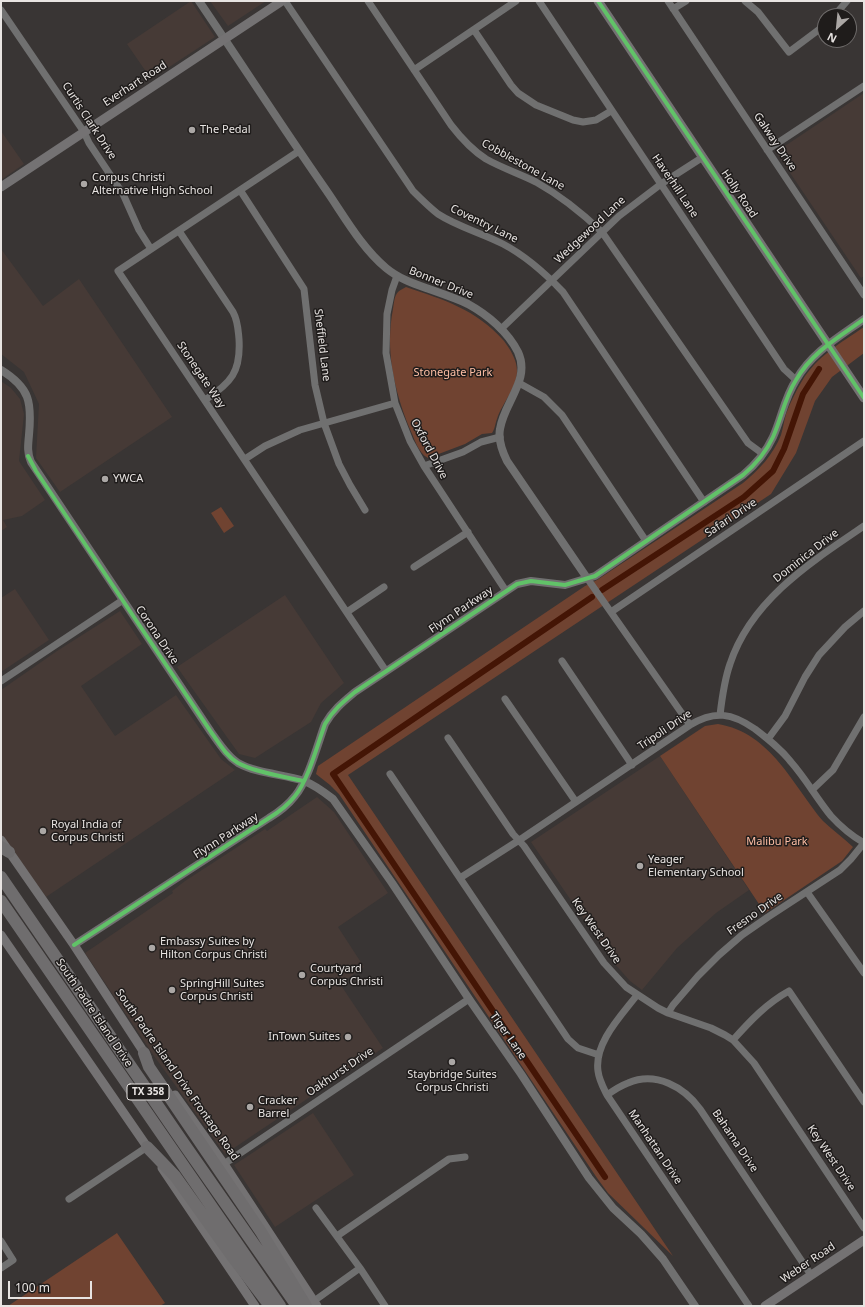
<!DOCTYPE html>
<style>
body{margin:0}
#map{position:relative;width:865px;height:1307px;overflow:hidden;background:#393534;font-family:"Noto Sans",sans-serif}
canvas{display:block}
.frame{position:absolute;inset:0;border:2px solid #e8e4e2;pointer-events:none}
.north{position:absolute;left:817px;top:8px;width:40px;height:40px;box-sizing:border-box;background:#1f1c1b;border:1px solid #6f6c6b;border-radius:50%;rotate:207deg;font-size:11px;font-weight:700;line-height:16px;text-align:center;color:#e8e4e2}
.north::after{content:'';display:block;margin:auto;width:14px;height:18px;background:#aba7a5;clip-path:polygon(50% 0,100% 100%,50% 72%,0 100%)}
.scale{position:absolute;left:8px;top:1281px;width:84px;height:18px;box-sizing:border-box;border:2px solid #e8e4e2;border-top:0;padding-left:5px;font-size:12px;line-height:14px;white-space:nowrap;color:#e8e4e2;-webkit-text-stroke:3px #1f1c1b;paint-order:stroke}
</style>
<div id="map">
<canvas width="865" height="1307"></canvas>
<div class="frame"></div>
<div class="north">N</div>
<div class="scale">100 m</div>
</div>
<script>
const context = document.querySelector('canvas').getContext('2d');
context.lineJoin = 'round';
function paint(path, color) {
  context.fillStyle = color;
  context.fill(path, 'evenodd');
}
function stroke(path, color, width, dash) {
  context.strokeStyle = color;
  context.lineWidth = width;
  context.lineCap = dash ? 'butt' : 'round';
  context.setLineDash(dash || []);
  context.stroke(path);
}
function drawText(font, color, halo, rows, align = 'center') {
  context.font = font + ' "Noto Sans",sans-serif';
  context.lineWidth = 3;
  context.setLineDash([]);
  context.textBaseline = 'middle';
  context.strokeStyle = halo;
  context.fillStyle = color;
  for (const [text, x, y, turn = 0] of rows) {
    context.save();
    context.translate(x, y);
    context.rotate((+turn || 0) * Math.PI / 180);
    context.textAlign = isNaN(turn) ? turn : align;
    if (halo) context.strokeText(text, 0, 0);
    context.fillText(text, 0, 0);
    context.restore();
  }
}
paint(new Path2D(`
 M 191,1 L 215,37 L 151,79 L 127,44 Z
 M 210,1 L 266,1 L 228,26 Z
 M 864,93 L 864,276 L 861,278 L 776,152 Z
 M 1,131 L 24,164 L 1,180 Z
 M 1,249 L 43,306 L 79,279 L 172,417 L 60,492 L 36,458 L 39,404 L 24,372 L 1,354 Z
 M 1,381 L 11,388 L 20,399 L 24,414 L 19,461 L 45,500 L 22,516 L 3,520 L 7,527 L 1,531 Z
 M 15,589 L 49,640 L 1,672 L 1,598 Z
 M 285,595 L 344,683 L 321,703 L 311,722 L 255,758 L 239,754 L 177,667 Z
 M 120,611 L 142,644 L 81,686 L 115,736 L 176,695 L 221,759 L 235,770 L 46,897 L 1,834 L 1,690 L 57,651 Z
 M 660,756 L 749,890 L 716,913 L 677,948 L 642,990 L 630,981 L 614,963 L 531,842 Z
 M 317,797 L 334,812 L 388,893 L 338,927 L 364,967 L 340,984 L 383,1048 L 225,1154 L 154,1056 L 85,953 L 173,893 L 172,891 L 185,881 L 265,829 L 267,831 Z
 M 313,1113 L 354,1175 L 275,1227 L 234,1165 Z`), '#463a36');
paint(new Path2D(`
 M 406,287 C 444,300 476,309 504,341 C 510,349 517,360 517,371 C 517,388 502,403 497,419 C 495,424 495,429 492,433 L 482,434 L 465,444 L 428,458 C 418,453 414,437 409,427 C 394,389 385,350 393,309 C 394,304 394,296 398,292 C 400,290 404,288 406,287 Z
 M 864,327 L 864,353 L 832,377 L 815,401 L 796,453 L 771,494 L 348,775 L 673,1256 L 608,1193 L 597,1178 L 339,794 L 330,785 L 316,774 L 318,766 L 585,586 L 597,580 L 743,483 C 759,470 773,455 781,435 C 783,428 784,421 786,414 C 790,403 796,391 802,381 C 816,357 842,342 864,327 Z
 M 221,507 L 234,526 L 224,533 L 211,513 Z
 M 718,724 C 771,733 792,784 823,821 C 832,830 844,838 853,847 L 842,861 L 765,913 L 660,756 L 705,726 Z
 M 117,1233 L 165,1303 L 160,1306 L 8,1306 Z`), '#704331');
stroke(new Path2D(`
 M 602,590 L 744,497 L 773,471 L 784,449 L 803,394 L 819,369
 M 592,597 L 333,774 L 605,1177`), '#441505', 6);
stroke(new Path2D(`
 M 285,1 L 413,191 C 421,199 429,207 438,214 C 458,227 482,233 503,244 C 526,256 545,273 563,292 L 704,502
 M 368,1 L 451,125 C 461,138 472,150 486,159 C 502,168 520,174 536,182 C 561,196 582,213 602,232 L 748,443 L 763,454
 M 539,1 L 784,369 L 796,380
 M 668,1 L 864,295
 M 745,1 L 758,12 L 789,52 L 825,25
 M 673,9 L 686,1
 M 1,10 L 84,132 L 89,143 L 123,194 L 139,230 L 151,249
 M 834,16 L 847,1
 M 474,30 L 511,85 L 518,93 L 536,105 L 573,120 L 583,122 L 596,120 L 611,111
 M 414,70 L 516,1
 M 767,150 L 864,86
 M 299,151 L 118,271 L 386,671
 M 240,190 L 304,289 L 315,385 L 324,423 L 339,464 L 350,485 L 365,510
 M 179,231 L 233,312 C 238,321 238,329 239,339 C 241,372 231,383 205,400
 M 397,276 L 392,290 L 387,314 L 386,353 L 395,403 L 410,441 L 424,466 L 506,591
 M 501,329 L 619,216 L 661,184 L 703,157
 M 519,383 L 544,397 L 562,415 L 646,541
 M 245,459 L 265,446 L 300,430 L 395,403
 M 424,466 L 463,452 L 481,442 L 500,437
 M 414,567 L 468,532
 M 587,578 L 690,725
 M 347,612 L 384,587
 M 611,612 L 864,441
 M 562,661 L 632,765
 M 1,681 L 123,600
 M 505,699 L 576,802
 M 720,715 C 722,698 724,681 730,664 C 751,600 811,562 864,526
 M 448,738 L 513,834 L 524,846 L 604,963 L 626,987 L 658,1008 L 668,1013 L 711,1028 L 725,1035 L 733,1040 L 754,1063 L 864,1228
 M 768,739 L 785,716 L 805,677 L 819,655 L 845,627 L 864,611
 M 390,774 L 568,1039 L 578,1048 L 599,1055
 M 812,790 L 833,770 L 864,717
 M 460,878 L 524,837 L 690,725 C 715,710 732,713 755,729 C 768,739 781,749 791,762 C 806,779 817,799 831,816 C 841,827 852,836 864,843
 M 807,892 L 864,973
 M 637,995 C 621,1016 594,1043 598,1071 C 599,1080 603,1087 607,1095 L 749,1306
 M 668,1013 L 673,1005 L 698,976 L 719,955 L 742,935 L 768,917 L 840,870 L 851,859 L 864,843
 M 733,1040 C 750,1021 767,1003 789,991 L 864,1102
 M 607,1095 C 614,1090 620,1086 628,1083 C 656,1071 684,1087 700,1109 L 811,1275
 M 224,1164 L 469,999
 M 69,1199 L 147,1147
 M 316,1208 L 360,1268 L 385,1306
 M 337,1236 L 449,1159 L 465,1157
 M 1,1241 L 13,1260 L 1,1268
 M 314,1301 L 360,1268`), '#707070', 7);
stroke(new Path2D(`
 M 199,1 C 241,63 281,125 324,187 C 343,214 360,246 386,268 C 398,278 412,283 426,288 C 440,293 455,298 468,304 C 488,315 508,332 518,352 C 531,380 504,402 500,429 C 498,440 502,451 507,461 L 587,578
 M 1,370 C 30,388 32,402 29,435 C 28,445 27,453 31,462 L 211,732 C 219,743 227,756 238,763 C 258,774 283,774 304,781 C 315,785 324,792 333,799 L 392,883 L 469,999 L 521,1074 L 589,1178 L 613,1208 L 641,1234 L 663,1259 L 695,1306
 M 74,945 L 269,818 C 279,812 288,805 295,796 C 308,781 318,743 325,724 C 333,710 343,702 355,692 L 517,584 L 531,581 L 565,585 L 595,576 L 743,475 C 755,465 766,452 773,437 C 782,417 784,399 796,380 C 812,352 839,337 864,319`), '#707070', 8);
stroke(new Path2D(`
 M 598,1 L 864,398
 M 1,187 L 282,1
 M 1,840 L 74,945 L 147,1057
 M 1,935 L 150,1151
 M 175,1095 L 224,1164 L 317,1306
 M 162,1168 L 255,1306
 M 765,1306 L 864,1240`), '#747273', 9);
stroke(new Path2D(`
 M 1,847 L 9,852
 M 1,877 L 184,1144 L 297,1306
 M 1,901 L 280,1306
 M 144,1053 L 149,1067 L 261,1232 L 306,1306
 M 147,1147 L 175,1176 L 232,1256 L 270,1306`), '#6f6d6e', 12);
stroke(new Path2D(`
 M 598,1 L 864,398
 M 28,456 L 36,471 L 211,732 C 219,743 226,756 238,763 C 254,772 285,777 304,781
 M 74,945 L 269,818 C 279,812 288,805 295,796 C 308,781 318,743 325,724 C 333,710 343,702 355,692 L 517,584 L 531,581 L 565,585 L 595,576 L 743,475 C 755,465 766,452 773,437 C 782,417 784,399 796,380 C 812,352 839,337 864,319`), '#61c268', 4);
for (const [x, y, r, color] of [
 [192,130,4,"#aba7a5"],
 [84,184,4,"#aba7a5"],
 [105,479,4,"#aba7a5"],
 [43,831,4,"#aba7a5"],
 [640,866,4,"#aba7a5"],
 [152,948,4,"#aba7a5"],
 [302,975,4,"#aba7a5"],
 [172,990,4,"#aba7a5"],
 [348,1037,4,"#aba7a5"],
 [452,1062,4,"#aba7a5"],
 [250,1107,4,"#aba7a5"]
]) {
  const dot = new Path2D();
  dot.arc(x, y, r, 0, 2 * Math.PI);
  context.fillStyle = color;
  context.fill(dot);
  stroke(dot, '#1f1c1b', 1.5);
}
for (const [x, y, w] of [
 [148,1092,42]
]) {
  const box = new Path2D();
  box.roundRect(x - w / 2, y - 8, w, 16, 3);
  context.fillStyle = '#1f1c1b';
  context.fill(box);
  stroke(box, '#e8e4e2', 1);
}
drawText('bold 10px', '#e8e4e2', null, [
 ["TX 358",148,1092]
]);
drawText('11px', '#e8e4e2', '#1f1c1b', [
 ["Everhart Road",135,84,-33],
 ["Curtis Clark Drive",89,121,57],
 ["Galway Drive",775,142,56],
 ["Cobblestone Lane",523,165,29],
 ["Haverhill Lane",675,186,56],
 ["Holly Road",739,194,56],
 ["Coventry Lane",484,224,26],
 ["Wedgewood Lane",590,230,-43],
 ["Bonner Drive",441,283,22],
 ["Sheffield Lane",322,345,83],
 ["Stonegate Way",201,375,56],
 ["Oxford Drive",429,449,62],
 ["Safari Drive",731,518,-34],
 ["Dominica Drive",806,556,-38],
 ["Flynn Parkway",461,610,-34],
 ["Corona Drive",157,635,56],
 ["Tripoli Drive",665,730,-34],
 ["Flynn Parkway",226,836,-33],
 ["Fresno Drive",755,914,-35],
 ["Key West Drive",596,931,55],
 ["South Padre Island Drive",94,1013,56],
 ["Tiger Lane",508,1036,55],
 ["Oakhurst Drive",340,1072,-34],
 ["South Padre Island Drive Frontage Road",177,1075,55],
 ["Bahama Drive",735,1141,56],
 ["Manhattan Drive",655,1147,56],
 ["Key West Drive",831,1158,56],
 ["Weber Road",808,1263,-34]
]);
drawText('11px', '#e8e4e2', '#1f1c1b', [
 ["The Pedal",200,130],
 ["Corpus Christi",92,178],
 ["Alternative High School",92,191],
 ["YWCA",113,479],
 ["Royal India of",51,825],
 ["Corpus Christi",51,838],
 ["Yeager",648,860],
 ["Elementary School",648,873],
 ["Embassy Suites by",160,942],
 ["Hilton Corpus Christi",160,955],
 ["Courtyard",310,969],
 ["Corpus Christi",310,982],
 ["SpringHill Suites",180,984],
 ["Corpus Christi",180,997],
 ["InTown Suites",340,1037,"right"],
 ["Staybridge Suites",452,1075,"center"],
 ["Corpus Christi",452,1088,"center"],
 ["Cracker",258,1101],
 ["Barrel",258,1114]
], 'left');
drawText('11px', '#ffbfa5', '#1f1c1b', [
 ["Stonegate Park",453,373],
 ["Malibu Park",777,842]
]);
</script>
